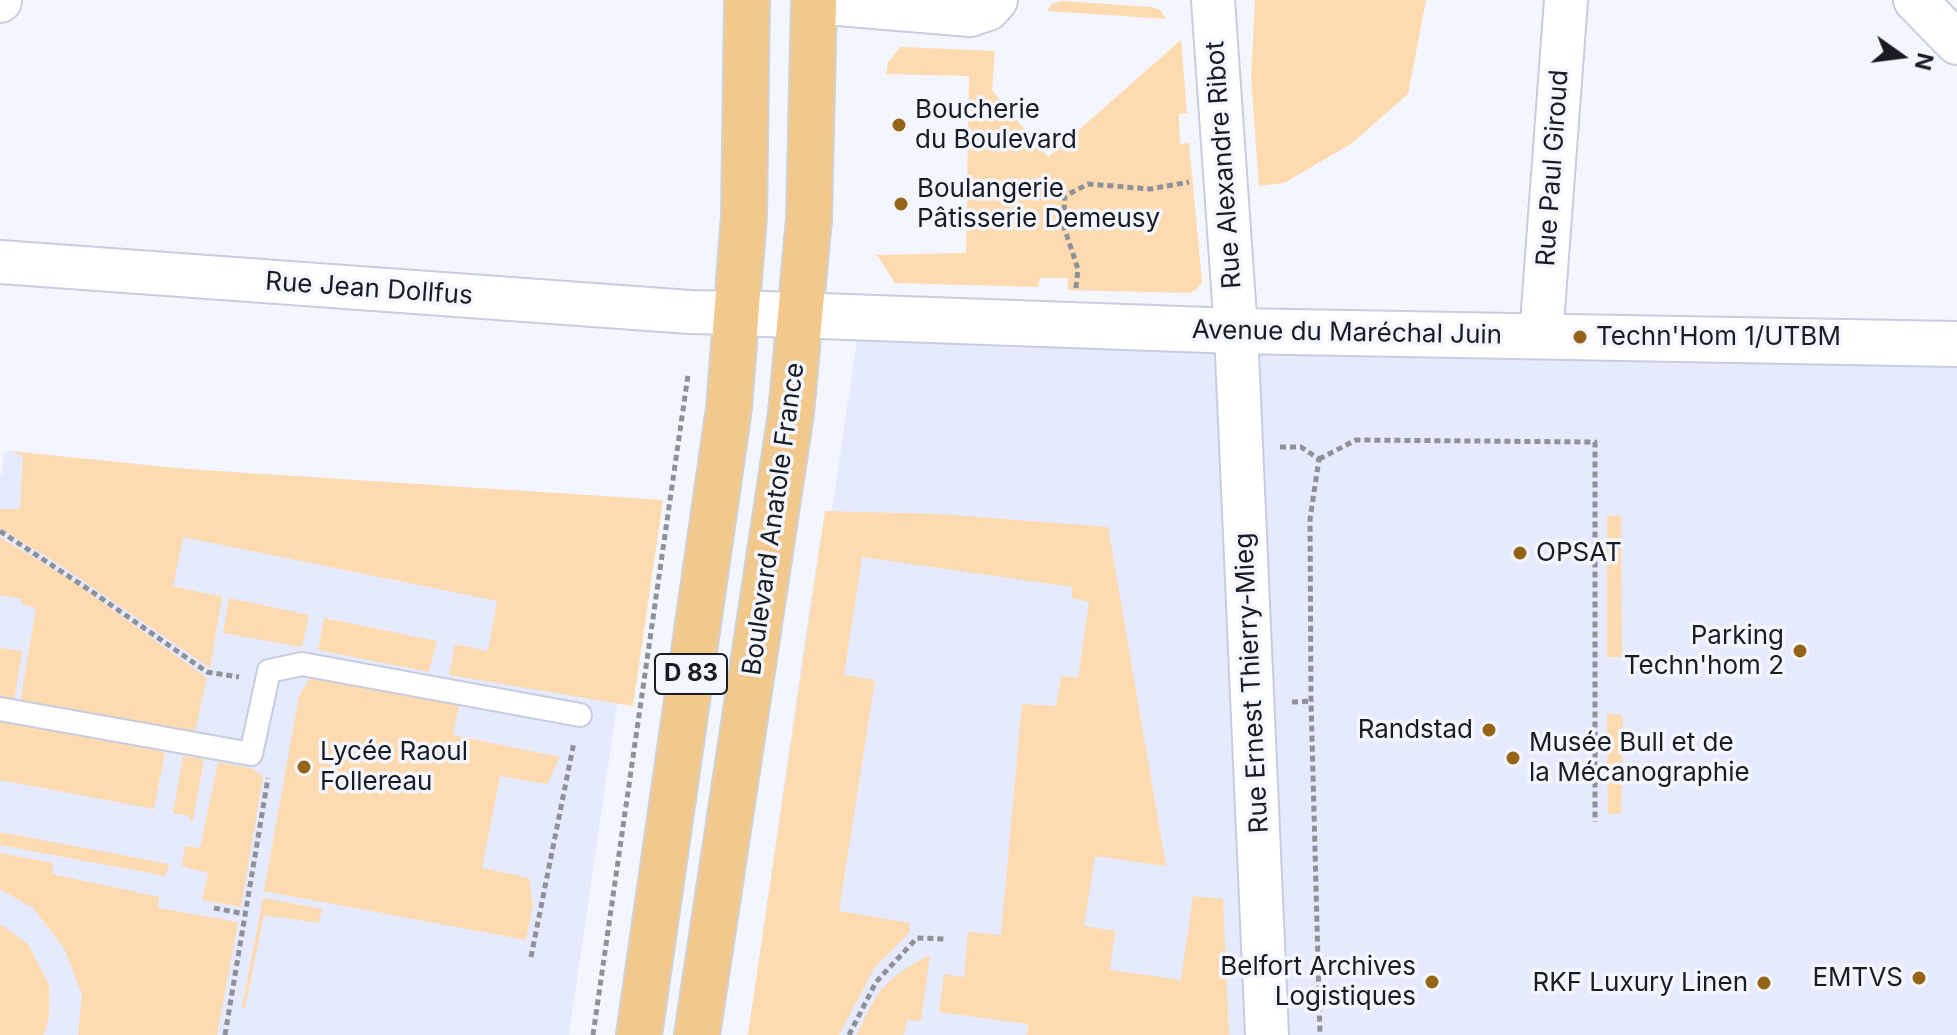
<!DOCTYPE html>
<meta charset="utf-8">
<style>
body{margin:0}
#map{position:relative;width:1957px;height:1035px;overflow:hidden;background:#f4f6fe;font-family:Inter,sans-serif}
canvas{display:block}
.north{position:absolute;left:1861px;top:16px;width:80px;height:80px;-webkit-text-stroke:6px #f4f6fe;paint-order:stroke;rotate:104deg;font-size:22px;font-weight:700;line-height:32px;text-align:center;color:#1b1c23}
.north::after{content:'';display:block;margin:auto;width:28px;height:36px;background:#1b1c23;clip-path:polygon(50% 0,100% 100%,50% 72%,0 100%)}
</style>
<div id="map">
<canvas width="1957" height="1035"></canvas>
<div class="north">N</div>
</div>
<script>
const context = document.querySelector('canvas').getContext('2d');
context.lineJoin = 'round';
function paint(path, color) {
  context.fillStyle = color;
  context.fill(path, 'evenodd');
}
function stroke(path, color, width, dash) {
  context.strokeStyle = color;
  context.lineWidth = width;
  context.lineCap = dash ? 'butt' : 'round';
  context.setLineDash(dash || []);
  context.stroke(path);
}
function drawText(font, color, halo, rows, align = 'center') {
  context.font = font + ' Inter,sans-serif';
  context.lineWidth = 7;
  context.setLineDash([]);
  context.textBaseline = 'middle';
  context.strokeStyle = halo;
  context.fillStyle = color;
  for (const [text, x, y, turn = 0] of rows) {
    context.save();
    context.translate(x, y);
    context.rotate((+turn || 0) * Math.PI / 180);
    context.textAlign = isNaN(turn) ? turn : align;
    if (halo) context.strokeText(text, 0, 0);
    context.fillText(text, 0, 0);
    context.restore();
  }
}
paint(new Path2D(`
 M 857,339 L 1957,347 L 1957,1035 L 748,1035 L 807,625 L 825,511 L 832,510 Z
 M 9,451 L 186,469 L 647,499 L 569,1035 L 0,1035 L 0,474 L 2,474 L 3,454 Z`), '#e5eaff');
paint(new Path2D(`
 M 1255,0 L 1426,0 L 1408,94 L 1351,144 L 1284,183 L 1259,186 L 1251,78 Z
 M 1062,1 L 1152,7 L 1160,10 L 1166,19 L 1047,11 L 1052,4 Z
 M 1181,40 L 1187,113 L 1179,114 L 1180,144 L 1189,143 L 1202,282 L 1198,288 L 1190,293 L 1068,290 L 1068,278 L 1040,278 L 1038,287 L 895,283 L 877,255 L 966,253 L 969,76 L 886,74 L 888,62 L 901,47 L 995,51 L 992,90 L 1048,157 Z
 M 9,451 L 186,469 L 663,500 L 633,706 L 449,675 L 455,644 L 488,651 L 497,601 L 183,537 L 173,586 L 222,597 L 210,668 L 63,567 L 0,528 L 0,509 L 20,509 L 23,456 Z
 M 825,511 L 938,514 L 1108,527 L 1166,866 L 1095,856 L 1084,926 L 1115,931 L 1110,970 L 1181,980 L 1193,896 L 1223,899 L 1229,1035 L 1027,1035 L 1028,1024 L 939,1012 L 944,974 L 964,977 L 968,932 L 1001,935 L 1022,704 L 1056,706 L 1061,676 L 1078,678 L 1089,602 L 1072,598 L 1072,587 L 862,557 L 844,675 L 875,680 L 839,911 L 910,923 L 909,933 L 875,967 L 839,1035 L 748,1035 Z
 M 1619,515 L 1621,517 L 1622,655 L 1621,657 L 1607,657 L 1607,516 Z
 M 0,537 L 74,582 L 207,678 L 194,735 L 20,703 L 36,608 L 21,604 L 22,599 L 0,595 Z
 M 229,598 L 309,615 L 302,647 L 223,633 Z
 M 324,618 L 437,641 L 429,672 L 318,650 Z
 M 0,648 L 22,651 L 14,701 L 0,699 Z
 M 328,674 L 460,700 L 453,735 L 560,757 L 547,784 L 500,776 L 482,868 L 529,878 L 533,905 L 526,940 L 264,891 L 299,696 L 310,678 Z
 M 1607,714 L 1620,714 L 1623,718 L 1621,814 L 1608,814 Z
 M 0,721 L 165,752 L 154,809 L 0,780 Z
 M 183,756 L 204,759 L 193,821 L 189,820 L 190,816 L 173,813 Z
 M 218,762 L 254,769 L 263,777 L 241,907 L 202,900 L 208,873 L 182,866 L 185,846 L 200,848 Z
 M 0,832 L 169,864 L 166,876 L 0,845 Z
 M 0,853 L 53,863 L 52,874 L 159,897 L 158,908 L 238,922 L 217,1035 L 78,1035 L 82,994 L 64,948 L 33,908 L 0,889 Z
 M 263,898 L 322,909 L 319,923 L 264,915 L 245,1008 L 242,1008 Z
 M 0,924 L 28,944 L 49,984 L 49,1016 L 44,1035 L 0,1035 Z
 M 930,955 L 921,1021 L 907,1020 L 904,1035 L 857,1035 C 879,988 883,980 930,955 Z`), '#fddaaf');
const service = new Path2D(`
 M 0,709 L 251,754 L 269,671 L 302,664 L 580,715`);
const minor = new Path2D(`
 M 1213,0 L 1236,331 L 1267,1035
 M 1915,0 L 1957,43
 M 0,1 L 0,0
 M 814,2 L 970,15 L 988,9 L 996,0
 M 0,262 L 690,312 L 737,313
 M 1541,337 L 1566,0`);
const tertiary = new Path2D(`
 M 737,313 L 1236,331 L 1957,344`);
const primary = new Path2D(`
 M 639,1035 L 729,408 L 744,216 L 747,0
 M 697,1035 L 791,413 L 809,219 L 814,0`);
stroke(service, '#c8ccdf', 26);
stroke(minor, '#c8ccdf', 46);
stroke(tertiary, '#c8ccdf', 48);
stroke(primary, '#d1d2d3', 48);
stroke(new Path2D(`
 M 1076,288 L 1078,269 L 1063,224 L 1065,196 L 1088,184 L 1150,189 L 1189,182
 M 1280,447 L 1301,447 L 1319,459 L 1310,519 L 1311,701 L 1320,1035
 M 1319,459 L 1356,440 L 1595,442 L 1595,822
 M 0,531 L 91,591 L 207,672 L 239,677
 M 1292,702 L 1311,701
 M 214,908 L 245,914
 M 531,957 L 574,742
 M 225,1035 L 268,778
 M 593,1035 L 688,375
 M 849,1035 L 876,982 L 917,938 L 945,939`), '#8f9198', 5, [6, 4]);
stroke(service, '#fff', 22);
stroke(minor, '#fff', 42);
stroke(tertiary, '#fff', 44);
stroke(primary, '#f2c88c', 44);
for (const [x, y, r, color] of [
 [899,125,8,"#966416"],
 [901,204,8,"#966416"],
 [1580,337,8,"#966416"],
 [1520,553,8,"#966416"],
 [1800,651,8,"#966416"],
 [1489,730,8,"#966416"],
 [1513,758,8,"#966416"],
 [304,767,8,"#966416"],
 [1919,978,8,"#966416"],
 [1432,982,8,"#966416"],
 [1764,983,8,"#966416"]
]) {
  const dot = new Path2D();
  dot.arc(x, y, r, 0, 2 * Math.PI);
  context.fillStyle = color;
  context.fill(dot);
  stroke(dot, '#f4f6fe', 3);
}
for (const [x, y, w] of [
 [691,674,72]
]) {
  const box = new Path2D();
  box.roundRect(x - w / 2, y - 20, w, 40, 6);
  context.fillStyle = '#f4f6fe';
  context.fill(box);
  stroke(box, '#1b1c23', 2);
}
drawText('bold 24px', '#1b1c23', null, [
 ["D 83",691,674]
]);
drawText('26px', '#1b1c23', '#f4f6fe', [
 ["Boucherie",915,110],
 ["du Boulevard",915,140],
 ["Boulangerie",917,189],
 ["Pâtisserie Demeusy",917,219],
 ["Techn'Hom 1/UTBM",1596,337],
 ["OPSAT",1536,553],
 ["Parking",1784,636,"right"],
 ["Techn'hom 2",1784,666,"right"],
 ["Randstad",1473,730,"right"],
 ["Musée Bull et de",1529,743],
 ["la Mécanographie",1529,773],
 ["Lycée Raoul",320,752],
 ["Follereau",320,782],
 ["Belfort Archives",1416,967,"right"],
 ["Logistiques",1416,997,"right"],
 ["EMTVS",1903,978,"right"],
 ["RKF Luxury Linen",1748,983,"right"]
], 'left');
drawText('26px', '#1b1c23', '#f4f6fe', [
 ["Rue Alexandre Ribot",1224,165,-94],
 ["Rue Paul Giroud",1553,168,-86],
 ["Rue Jean Dollfus",369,289,4],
 ["Avenue du Maréchal Juin",1347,333,1],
 ["Boulevard Anatole France",774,519,-82],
 ["Rue Ernest Thierry-Mieg",1252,683,-93]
]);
</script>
